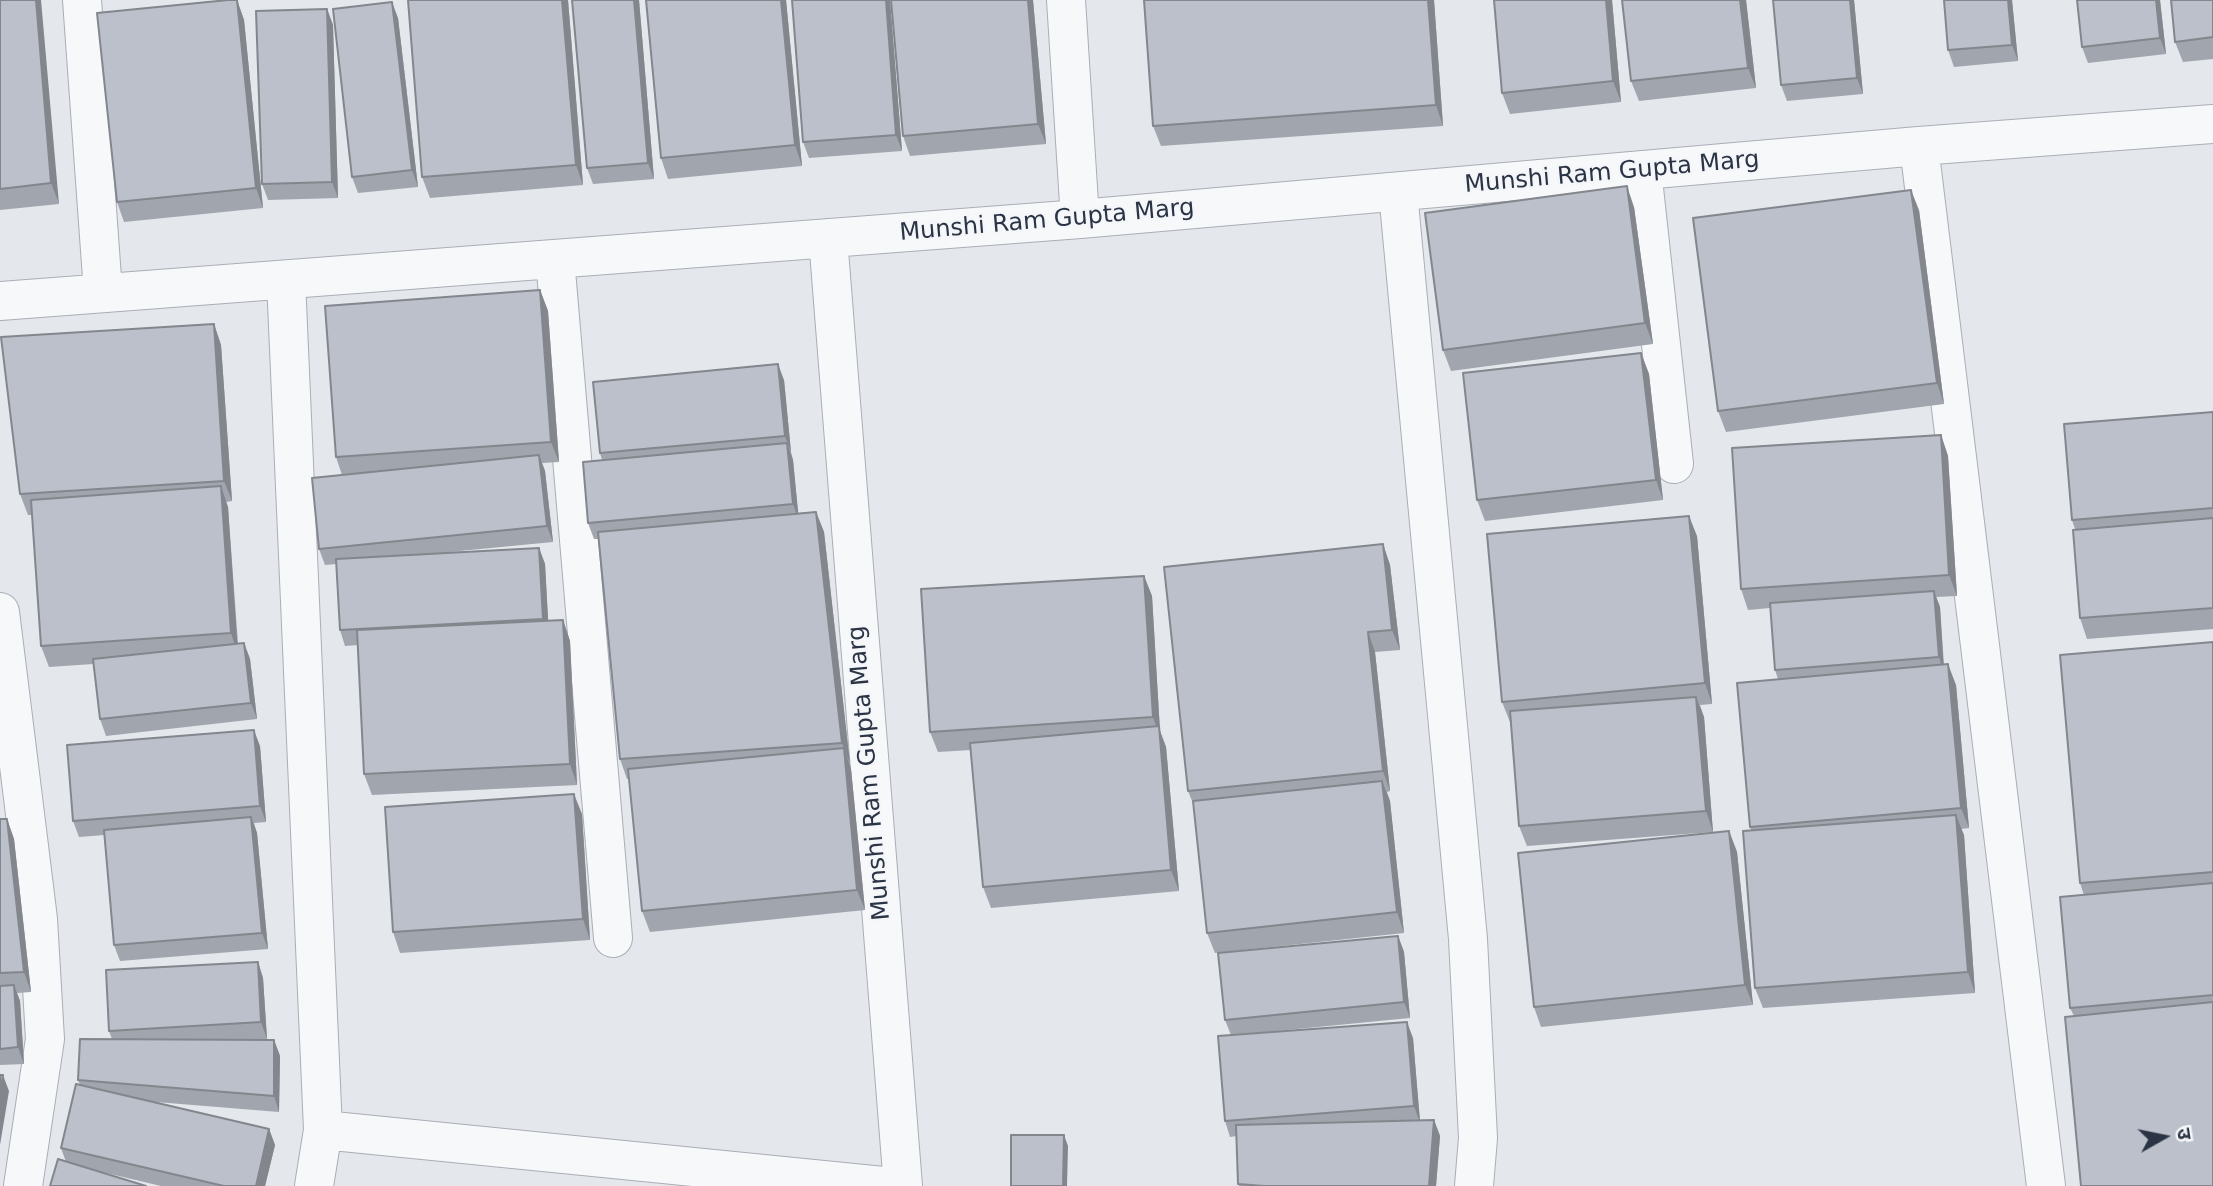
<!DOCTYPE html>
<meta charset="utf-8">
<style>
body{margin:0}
#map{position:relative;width:2213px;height:1186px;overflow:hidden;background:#e4e7ec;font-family:"DejaVu Sans","Noto Sans Devanagari",sans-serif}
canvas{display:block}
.north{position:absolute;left:2129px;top:1102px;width:70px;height:70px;-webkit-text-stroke:5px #f4f6f9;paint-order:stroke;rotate:81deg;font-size:19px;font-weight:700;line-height:28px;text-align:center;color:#2b3445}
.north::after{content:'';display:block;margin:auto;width:24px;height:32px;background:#2b3445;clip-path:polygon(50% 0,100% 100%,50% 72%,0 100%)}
</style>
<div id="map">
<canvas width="2213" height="1186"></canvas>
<div class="north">उ</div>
</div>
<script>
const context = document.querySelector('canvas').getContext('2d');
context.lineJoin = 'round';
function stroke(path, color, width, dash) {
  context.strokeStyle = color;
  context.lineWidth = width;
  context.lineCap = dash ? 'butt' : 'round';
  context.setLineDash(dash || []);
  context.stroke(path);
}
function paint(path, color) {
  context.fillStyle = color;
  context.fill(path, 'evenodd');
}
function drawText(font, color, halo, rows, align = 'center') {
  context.font = font + ' "DejaVu Sans",sans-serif';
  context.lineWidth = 5;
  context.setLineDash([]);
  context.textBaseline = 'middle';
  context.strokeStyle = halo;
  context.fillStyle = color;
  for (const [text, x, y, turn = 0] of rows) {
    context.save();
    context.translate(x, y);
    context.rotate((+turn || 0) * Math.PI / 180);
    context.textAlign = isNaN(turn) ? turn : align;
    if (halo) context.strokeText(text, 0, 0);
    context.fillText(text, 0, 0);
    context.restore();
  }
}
const minor = new Path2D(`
 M 82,0 L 103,292
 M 1066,0 L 1080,219
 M 1919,146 L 2046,1186
 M 1642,170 L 1674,464
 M 1398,192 L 1468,939 L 1478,1138 L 1474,1186
 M 828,238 L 903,1186
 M 555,259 L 613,938
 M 286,280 L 323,1130 L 314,1186
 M 0,301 L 1080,219 L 1919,146 L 2213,124
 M 0,612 L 38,919 L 45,1039 L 23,1186
 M 323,1130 L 883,1186`);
stroke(minor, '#a9aeb7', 40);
stroke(minor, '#f7f8fa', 38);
paint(new Path2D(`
 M 0,0 L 59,204 L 0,210 Z
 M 237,0 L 244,20 L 263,208 L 124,222 L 117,202 Z
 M 568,0 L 583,185 L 430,198 L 422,177 Z
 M 572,0 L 639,0 L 654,179 L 593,184 L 587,168 Z
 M 786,0 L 802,166 L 668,179 L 661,158 Z
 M 792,0 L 890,0 L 902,151 L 809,158 L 803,142 Z
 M 891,0 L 1033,0 L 1046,144 L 910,156 L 903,136 Z
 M 1144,0 L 1434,0 L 1443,126 L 1161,146 L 1153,126 Z
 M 1494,0 L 1612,0 L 1621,102 L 1510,114 L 1502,93 Z
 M 1622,0 L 1746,0 L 1756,88 L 1639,101 L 1631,81 Z
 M 1773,0 L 1854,0 L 1863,94 L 1787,101 L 1781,85 Z
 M 1944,0 L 2012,0 L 2018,61 L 1954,67 L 1948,50 Z
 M 2160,0 L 2166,54 L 2088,63 L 2082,47 Z
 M 2213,0 L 2213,59 L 2183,62 L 2175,42 Z
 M 327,9 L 333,25 L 338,198 L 268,200 L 262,184 Z
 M 398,18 L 418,187 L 358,193 L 352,177 Z
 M 1634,207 L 1653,344 L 1451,371 L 1443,350 Z
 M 1919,210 L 1944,404 L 1726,432 L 1718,411 Z
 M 540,290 L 548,311 L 559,462 L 542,463 L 545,471 L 553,542 L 449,552 L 539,548 L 545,564 L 548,621 L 563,620 L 570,641 L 577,785 L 372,795 L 364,774 L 358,645 L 345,646 L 340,630 L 336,564 L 325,565 L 319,549 L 342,475 L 336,457 Z
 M 214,324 L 221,345 L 232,501 L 226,502 L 228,507 L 238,643 L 244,643 L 250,659 L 257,719 L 106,736 L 100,719 L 93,664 L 49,667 L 41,646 L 32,515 L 28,515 L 20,494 Z
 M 1641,353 L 1649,374 L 1663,500 L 1485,521 L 1477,500 Z
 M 784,380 L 791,452 L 793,460 L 798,513 L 816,512 L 824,532 L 850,764 L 851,769 L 865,910 L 650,932 L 642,911 L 629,779 L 627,779 L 620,759 L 599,539 L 594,539 L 588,523 L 602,460 L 600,453 Z
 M 2213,412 L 2213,629 L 2087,639 L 2080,618 L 2075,529 L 2072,520 Z
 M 1941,435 L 1948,456 L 1957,596 L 1936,597 L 1940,607 L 1944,665 L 1956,685 L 1969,828 L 1961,829 L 1964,835 L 1975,993 L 1763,1008 L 1755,988 L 1751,830 L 1750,827 L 1778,679 L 1775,670 L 1770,608 L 1748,610 L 1741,589 Z
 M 1697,536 L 1712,704 L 1700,705 L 1704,717 L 1713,832 L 1527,846 L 1519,826 L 1511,722 L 1510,722 L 1502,702 Z
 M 1383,544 L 1390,565 L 1400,650 L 1375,652 L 1390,791 L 1387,792 L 1390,801 L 1404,933 L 1215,953 L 1207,933 L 1194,806 L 1188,791 Z
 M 1144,576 L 1152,596 L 1160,731 L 1166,747 L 1179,891 L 991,908 L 983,887 L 971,750 L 938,752 L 930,732 Z
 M 2213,642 L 2213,1186 L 2074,1016 L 2070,1008 L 2084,895 L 2080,883 Z
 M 260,746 L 266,822 L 254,823 L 257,833 L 268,949 L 120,961 L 114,945 L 104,835 L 79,837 L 73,821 Z
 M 582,814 L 590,940 L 400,953 L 393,932 Z
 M 0,819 L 7,819 L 14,839 L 31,992 L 17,993 L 20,1001 L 24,1064 L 0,1065 Z
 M 1729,831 L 1737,852 L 1753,1005 L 1541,1027 L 1534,1007 Z
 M 1398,936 L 1404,952 L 1410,1018 L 1256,1033 L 1413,1038 L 1420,1120 L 1434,1120 L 1440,1136 L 1436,1186 L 1239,1186 L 1237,1136 L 1230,1137 L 1225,1121 L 1231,1035 L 1225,1020 Z
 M 258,962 L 263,978 L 267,1039 L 248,1040 L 274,1040 L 280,1056 L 279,1112 L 156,1102 L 269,1129 L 275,1145 L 265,1186 L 161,1186 L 98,1171 L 66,1162 L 61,1148 L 80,1085 L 78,1080 L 112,1039 L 109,1031 Z`), '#a1a5ae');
paint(new Path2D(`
 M 36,0 L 41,0 L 59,204 L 51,183 Z
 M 237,0 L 244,20 L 263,208 L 256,188 Z
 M 562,0 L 568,0 L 583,185 L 576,165 Z
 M 634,0 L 639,0 L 654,179 L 648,163 Z
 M 781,0 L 786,0 L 802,166 L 795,145 Z
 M 886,0 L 890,0 L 902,151 L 896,135 Z
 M 1028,0 L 1033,0 L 1046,144 L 1038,124 Z
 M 1428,0 L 1434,0 L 1443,126 L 1436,105 Z
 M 1606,0 L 1612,0 L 1621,102 L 1613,81 Z
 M 1740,0 L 1746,0 L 1756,88 L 1748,68 Z
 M 1850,0 L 1854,0 L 1863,94 L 1857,78 Z
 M 2008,0 L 2012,0 L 2018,61 L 2012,45 Z
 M 2156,0 L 2160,0 L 2166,54 L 2160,38 Z
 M 392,2 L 398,18 L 418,187 L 412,170 Z
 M 327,9 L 333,25 L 338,198 L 332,182 Z
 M 1627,186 L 1634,207 L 1653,344 L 1645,323 Z
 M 1911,190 L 1919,210 L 1944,404 L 1937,383 Z
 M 540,290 L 548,311 L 559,462 L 551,442 Z
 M 214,324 L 221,345 L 232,501 L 224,481 Z
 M 1641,353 L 1649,374 L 1663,500 L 1656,480 Z
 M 778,364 L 784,380 L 791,452 L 785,436 Z
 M 1941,435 L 1948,456 L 1957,596 L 1949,575 Z
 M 787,443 L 793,460 L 799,521 L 793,504 Z
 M 539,455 L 545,471 L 553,542 L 547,526 Z
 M 221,486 L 228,507 L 238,654 L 231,633 Z
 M 816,512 L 824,532 L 850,764 L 842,743 Z
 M 1689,516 L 1697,536 L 1712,704 L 1705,683 Z
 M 1383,544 L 1390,565 L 1400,650 L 1392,630 Z
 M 539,548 L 545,564 L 549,635 L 543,619 Z
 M 1144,576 L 1152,596 L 1160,731 L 1166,747 L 1179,891 L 1171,870 L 1159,734 L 1153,717 Z
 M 1934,591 L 1940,607 L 1944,673 L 1939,657 Z
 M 563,620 L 570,641 L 577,785 L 570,764 Z
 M 1368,632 L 1375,652 L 1390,791 L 1383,771 Z
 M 244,643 L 250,659 L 257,719 L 251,703 Z
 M 1948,664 L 1956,685 L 1969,828 L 1961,808 Z
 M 1696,697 L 1704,717 L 1713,832 L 1706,811 Z
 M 254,730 L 260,746 L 266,822 L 260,806 Z
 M 844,748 L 851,769 L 865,910 L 857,890 Z
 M 1382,781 L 1390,801 L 1404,933 L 1397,912 Z
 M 574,794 L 582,814 L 590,940 L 583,919 Z
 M 1956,815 L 1964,835 L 1975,993 L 1968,972 Z
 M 251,817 L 257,833 L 268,949 L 262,933 Z
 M 7,819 L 14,839 L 31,992 L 24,972 Z
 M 1729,831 L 1737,852 L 1753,1005 L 1745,985 Z
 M 1398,936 L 1404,952 L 1410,1018 L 1404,1002 Z
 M 258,962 L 263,978 L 267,1039 L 261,1022 Z
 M 14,985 L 20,1001 L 24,1064 L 18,1047 Z
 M 1407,1022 L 1413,1038 L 1420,1123 L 1414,1106 Z
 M 274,1040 L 280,1056 L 279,1112 L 274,1096 Z
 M 3,1075 L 9,1091 L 0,1145 L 0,1093 Z
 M 1434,1120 L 1440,1136 L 1436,1186 L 1429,1186 Z
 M 269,1129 L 275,1145 L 265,1186 L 256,1186 Z
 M 1064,1135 L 1068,1146 L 1067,1186 L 1063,1186 Z`), '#83868d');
const building = new Path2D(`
 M 0,0 L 36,0 L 51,183 L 0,189 Z
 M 228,0 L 237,0 L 256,188 L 117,202 L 97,13 Z
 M 408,0 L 562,0 L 576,165 L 422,177 Z
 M 572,0 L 634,0 L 648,163 L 587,168 Z
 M 646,0 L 781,0 L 795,145 L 661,158 Z
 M 792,0 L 886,0 L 896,135 L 803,142 Z
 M 891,0 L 1028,0 L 1038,124 L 903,136 Z
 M 1144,0 L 1428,0 L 1436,105 L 1153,126 Z
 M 1494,0 L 1606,0 L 1613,81 L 1502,93 Z
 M 1622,0 L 1740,0 L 1748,68 L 1631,81 Z
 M 1773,0 L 1850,0 L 1857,78 L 1781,85 Z
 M 1944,0 L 2008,0 L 2012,45 L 1948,50 Z
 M 2077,0 L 2156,0 L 2160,38 L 2082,47 Z
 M 2171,0 L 2213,0 L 2213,37 L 2175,42 Z
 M 392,2 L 412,170 L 352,177 L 333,9 Z
 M 327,9 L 332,182 L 262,184 L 256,11 Z
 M 1627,186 L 1645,323 L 1443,350 L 1425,213 Z
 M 1911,190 L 1937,383 L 1718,411 L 1693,218 Z
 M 540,290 L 551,442 L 336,457 L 325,306 Z
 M 214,324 L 224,481 L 20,494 L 1,337 Z
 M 1641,353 L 1656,480 L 1477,500 L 1463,373 Z
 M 778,364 L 785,436 L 600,453 L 593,382 Z
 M 2213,412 L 2213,508 L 2072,520 L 2064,424 Z
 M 1941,435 L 1949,575 L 1741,589 L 1732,448 Z
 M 787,443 L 793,504 L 588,523 L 583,462 Z
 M 539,455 L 547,526 L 319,549 L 312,478 Z
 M 221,486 L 231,633 L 41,646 L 31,500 Z
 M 816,512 L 842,743 L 620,759 L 598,532 Z
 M 1689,516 L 1705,683 L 1502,702 L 1487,534 Z
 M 2213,518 L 2213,608 L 2080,618 L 2073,530 Z
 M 1383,544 L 1392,630 L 1368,632 L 1383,771 L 1188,791 L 1164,567 Z
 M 539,548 L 543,619 L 340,630 L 336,559 Z
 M 1144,576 L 1153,717 L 930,732 L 921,589 Z
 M 1934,591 L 1939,657 L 1775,670 L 1770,603 Z
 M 563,620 L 570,764 L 364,774 L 357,630 Z
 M 2213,642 L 2213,872 L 2080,883 L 2060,655 Z
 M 244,643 L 251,703 L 100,719 L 93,659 Z
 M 1948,664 L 1961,808 L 1750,827 L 1737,683 Z
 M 1696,697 L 1706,811 L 1519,826 L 1510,711 Z
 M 1159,726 L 1171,870 L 983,887 L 970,743 Z
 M 254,730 L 260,806 L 73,821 L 67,745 Z
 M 844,748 L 857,890 L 642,911 L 628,769 Z
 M 1382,781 L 1397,912 L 1207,933 L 1193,801 Z
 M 574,794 L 583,919 L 393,932 L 385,807 Z
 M 1956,815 L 1968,972 L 1755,988 L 1743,831 Z
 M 251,817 L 262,933 L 114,945 L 104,830 Z
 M 0,819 L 7,819 L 24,972 L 0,973 Z
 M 1729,831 L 1745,985 L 1534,1007 L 1518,853 Z
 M 2213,883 L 2213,995 L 2070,1008 L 2060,897 Z
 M 1398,936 L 1404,1002 L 1225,1020 L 1218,953 Z
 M 258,962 L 261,1022 L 109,1031 L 106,970 Z
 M 14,985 L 18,1047 L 0,1049 L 0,986 Z
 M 2213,1002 L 2213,1186 L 2081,1186 L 2065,1017 Z
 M 1407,1022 L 1414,1106 L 1225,1121 L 1218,1036 Z
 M 80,1039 L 274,1040 L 274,1096 L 78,1080 Z
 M 0,1075 L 3,1075 L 0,1093 Z
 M 76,1084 L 269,1129 L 256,1186 L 224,1186 L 61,1148 Z
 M 1434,1120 L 1429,1186 L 1264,1186 L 1238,1184 L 1236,1125 Z
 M 1011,1135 L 1064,1135 L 1063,1186 L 1011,1186 Z
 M 58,1159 L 146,1186 L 50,1186 Z`);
paint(building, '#bbc0ca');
stroke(building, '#83868d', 2);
drawText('24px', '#2b3445', '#f4f6f9', [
 ["Munshi Ram Gupta Marg",1612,173,-5],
 ["Munshi Ram Gupta Marg",1047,221,-5],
 ["Munshi Ram Gupta Marg",870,773,-95]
]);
</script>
